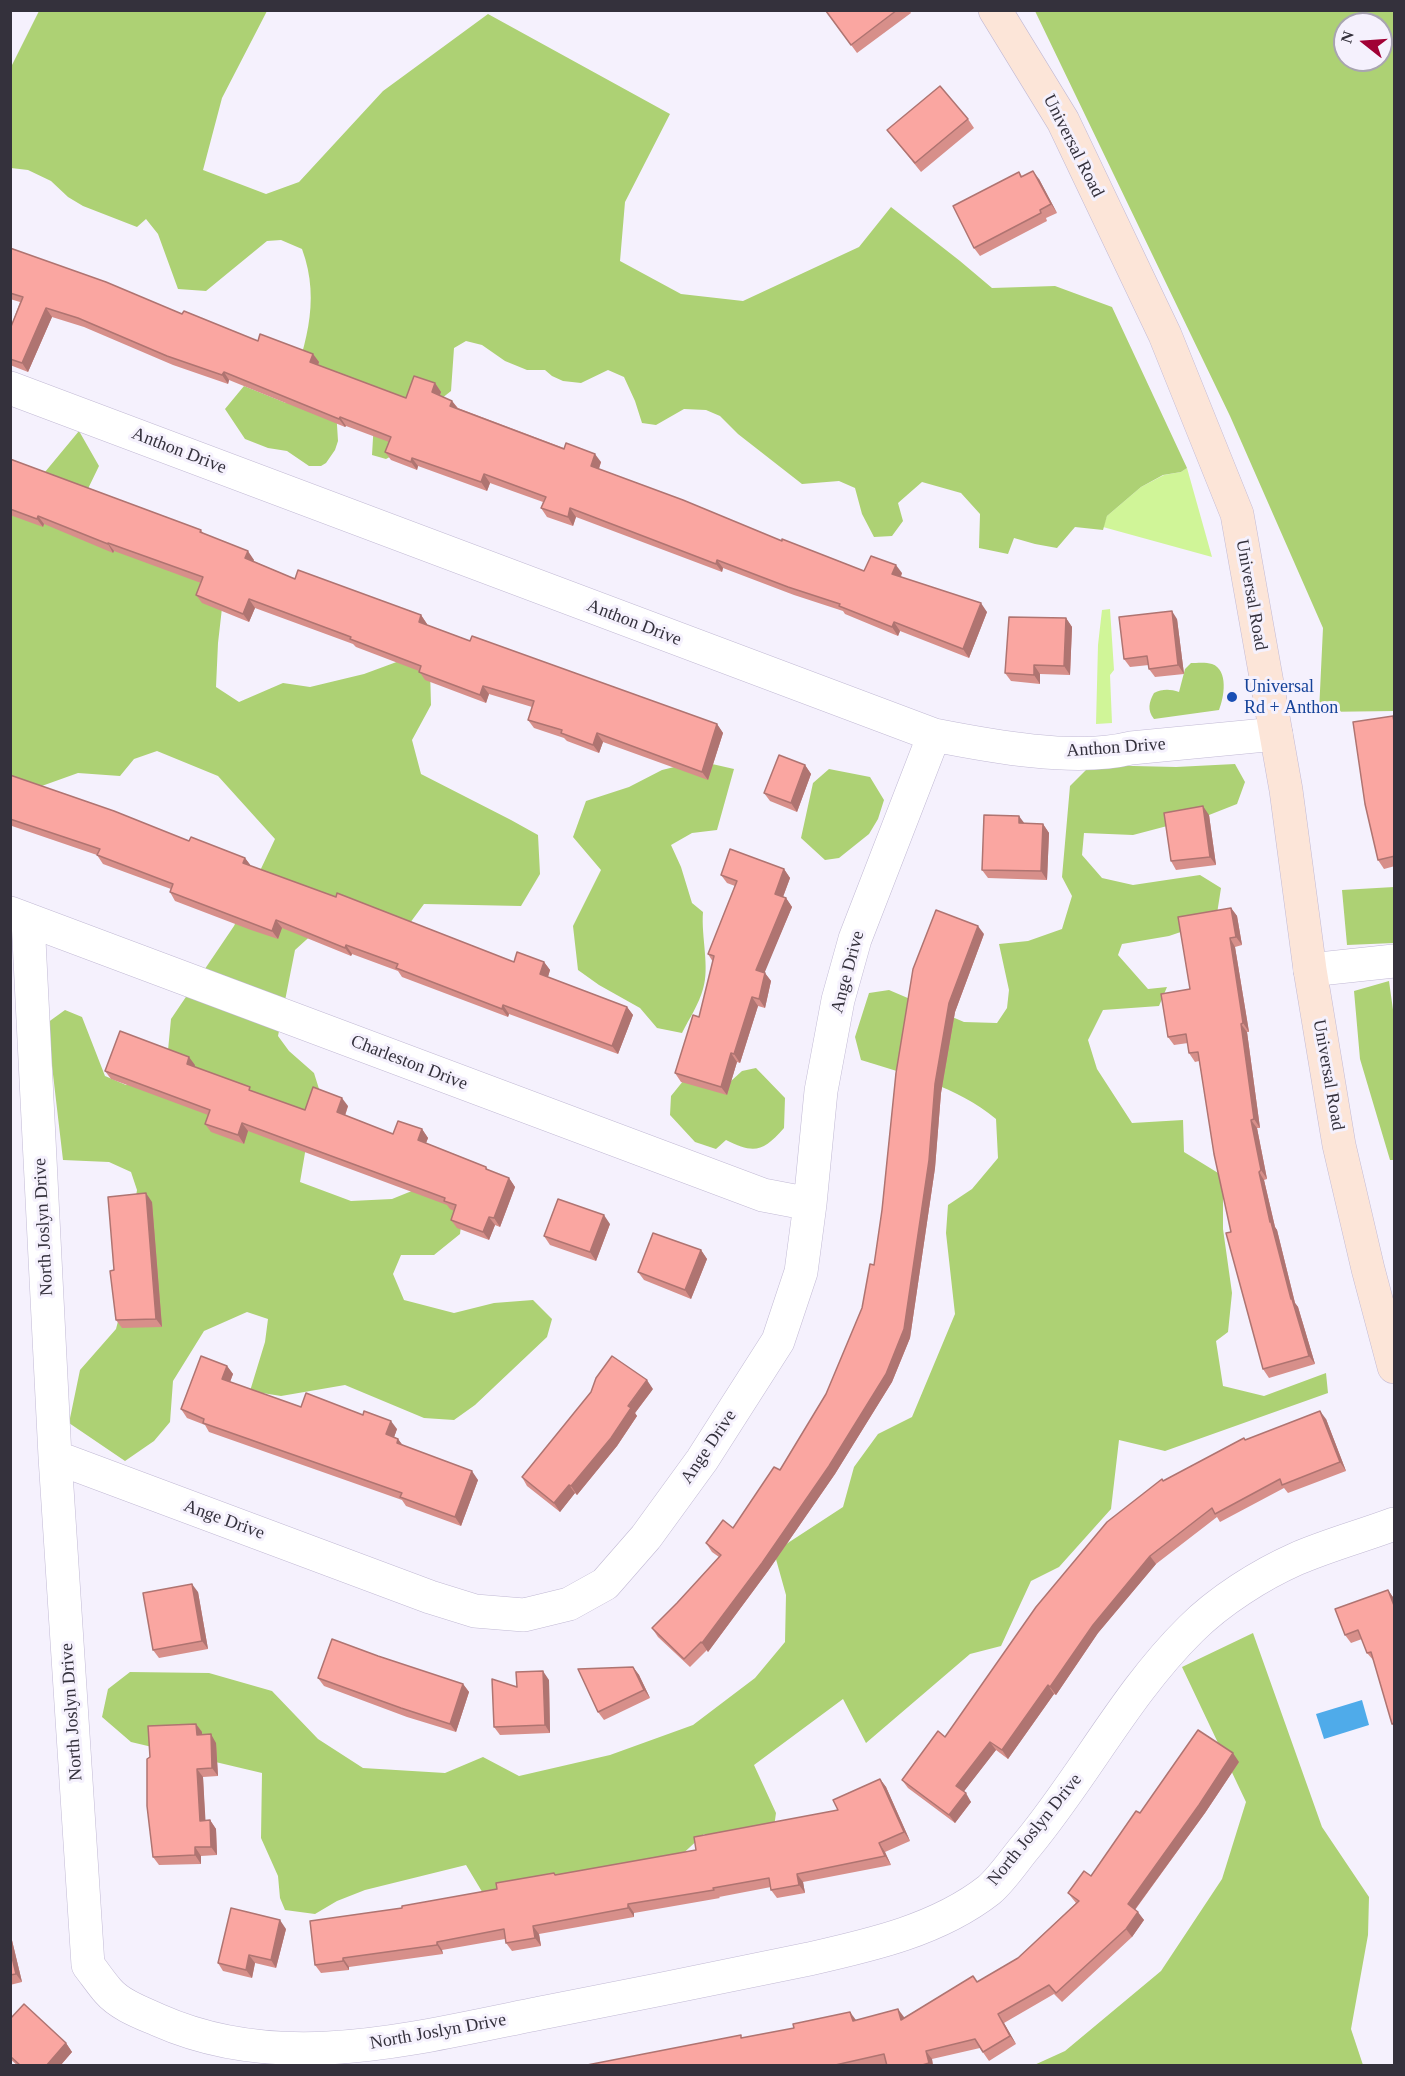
<!DOCTYPE html>
<style>
body{margin:0}
#map{position:relative;width:1405px;height:2076px;overflow:hidden;background:#f5f1fd;font-family:"Times New Roman",serif}
canvas{display:block}
.frame{position:absolute;inset:0;border:12px solid #34313c;pointer-events:none}
.north{position:absolute;left:1333px;top:12px;width:60px;height:60px;box-sizing:border-box;background:#f5f1fd;border:2px solid #a8a4b0;border-radius:50%;rotate:287deg;font-size:16px;font-weight:700;line-height:24px;text-align:center;color:#34313c}
.north::after{content:'';display:block;margin:auto;width:21px;height:27px;background:#a10135;clip-path:polygon(50% 0,100% 100%,50% 72%,0 100%)}
</style>
<div id="map">
<canvas width="1405" height="2076"></canvas>
<div class="frame"></div>
<div class="north">N</div>
</div>
<script>
const context = document.querySelector('canvas').getContext('2d');
context.lineJoin = 'round';
function paint(path, color) {
  context.fillStyle = color;
  context.fill(path, 'evenodd');
}
function stroke(path, color, width, dash) {
  context.strokeStyle = color;
  context.lineWidth = width;
  context.lineCap = dash ? 'butt' : 'round';
  context.setLineDash(dash || []);
  context.stroke(path);
}
function drawText(font, color, halo, rows, align = 'center') {
  context.font = font + ' "Times New Roman",serif';
  context.lineWidth = 6;
  context.setLineDash([]);
  context.textBaseline = 'middle';
  context.strokeStyle = halo;
  context.fillStyle = color;
  for (const [text, x, y, turn = 0] of rows) {
    context.save();
    context.translate(x, y);
    context.rotate((+turn || 0) * Math.PI / 180);
    context.textAlign = isNaN(turn) ? turn : align;
    if (halo) context.strokeText(text, 0, 0);
    context.fillText(text, 0, 0);
    context.restore();
  }
}
paint(new Path2D(`
 M 1187,468 L 1212,557 L 1103,527 L 1107,516 L 1141,487 L 1164,475 L 1181,472 Z
 M 1110,609 L 1114,670 L 1110,675 L 1112,723 L 1096,724 L 1098,645 L 1102,610 Z`), '#d0f598');
paint(new Path2D(`
 M 39,11 L 267,11 L 222,98 L 203,170 L 266,194 L 299,182 L 383,91 L 488,14 L 670,114 L 625,202 L 620,261 L 681,294 L 743,301 L 859,247 L 891,207 L 960,261 L 992,288 L 1055,286 L 1112,307 L 1187,468 L 1181,472 L 1163,475 L 1141,487 L 1107,516 L 1103,530 L 1075,527 L 1057,548 L 1035,544 L 1014,538 L 1008,554 L 979,548 L 980,514 L 961,493 L 922,482 L 898,503 L 903,521 L 892,536 L 874,537 L 862,514 L 855,488 L 839,481 L 802,484 L 738,434 L 720,416 L 706,410 L 684,409 L 656,425 L 642,423 L 635,401 L 624,377 L 608,370 L 581,383 L 563,381 L 552,376 L 545,370 L 527,370 L 505,361 L 482,345 L 466,341 L 454,348 L 451,391 L 422,414 L 401,451 L 386,459 L 372,455 L 374,421 L 335,393 L 338,441 L 335,450 L 326,463 L 321,466 L 309,466 L 287,451 L 268,448 L 245,439 L 225,409 L 244,386 L 286,403 C 304,350 322,303 302,249 L 281,240 L 267,241 L 206,291 L 178,289 L 158,234 L 146,219 L 137,227 L 83,206 L 68,197 L 51,181 L 28,170 L 11,168 L 10,69 Z
 M 1035,11 L 1394,11 L 1394,711 L 1319,712 L 1323,628 L 1230,416 ZM 1345,24 L 1381,24 L 1381,60 L 1345,60 Z
 M 79,431 L 99,466 L 83,499 L 226,573 L 218,643 L 216,687 L 239,702 L 283,683 L 310,687 L 364,674 L 402,660 L 430,669 L 431,705 L 412,740 L 421,774 L 511,820 L 538,835 L 540,874 L 521,906 L 424,904 L 407,927 L 328,920 L 295,950 L 278,1036 L 289,1051 L 314,1073 L 324,1105 L 306,1147 L 300,1182 L 351,1201 L 392,1199 L 439,1180 L 465,1194 L 460,1234 L 434,1255 L 401,1255 L 393,1274 L 404,1300 L 454,1313 L 494,1303 L 533,1300 L 552,1319 L 547,1337 L 475,1405 L 454,1420 L 424,1418 L 345,1385 L 281,1396 L 250,1391 L 265,1342 L 268,1319 L 247,1312 L 204,1331 L 173,1381 L 170,1422 L 154,1441 L 125,1461 L 69,1423 L 80,1370 L 116,1329 L 126,1290 L 130,1233 L 137,1190 L 131,1172 L 109,1162 L 63,1160 L 47,1023 L 65,1010 L 82,1017 L 105,1076 L 126,1085 L 167,1061 L 171,1019 L 234,926 L 275,839 L 218,776 L 157,751 L 134,759 L 120,776 L 78,773 L 11,797 L 11,513 Z
 M 1191,663 C 1197,663 1206,662 1212,664 C 1229,670 1224,698 1219,710 L 1154,719 C 1147,710 1149,702 1154,693 C 1162,689 1170,689 1179,692 L 1185,669 Z
 M 699,761 L 734,769 L 717,830 L 692,833 L 671,845 L 681,867 L 692,903 L 703,912 C 701,937 710,967 703,989 C 699,1004 689,1019 682,1033 L 657,1028 L 640,1008 L 599,985 L 578,970 L 573,926 L 601,870 L 573,837 L 586,801 L 629,787 L 662,770 Z
 M 1235,764 L 1245,782 L 1237,804 L 1209,815 L 1133,835 L 1084,833 L 1082,855 L 1102,878 L 1133,885 L 1200,875 L 1221,888 L 1216,920 L 1169,936 L 1122,944 L 1118,955 L 1148,989 L 1167,987 L 1159,1006 L 1103,1010 L 1088,1040 L 1097,1069 L 1132,1123 L 1183,1120 L 1184,1152 L 1223,1176 L 1223,1229 L 1232,1293 L 1228,1332 L 1216,1341 L 1223,1386 L 1264,1396 L 1326,1373 L 1328,1393 L 1165,1451 L 1119,1440 L 1111,1509 L 1059,1567 L 1031,1581 L 1001,1646 L 970,1654 L 866,1743 L 843,1699 L 754,1765 L 776,1813 L 772,1841 L 740,1858 L 704,1834 L 660,1875 L 484,1895 L 466,1865 L 365,1890 L 337,1901 L 315,1914 L 285,1910 L 280,1898 L 278,1876 L 261,1838 L 262,1773 L 131,1742 L 102,1717 L 108,1689 L 130,1672 L 209,1673 L 272,1691 L 318,1739 L 363,1768 L 445,1773 L 483,1757 L 519,1776 L 610,1755 L 693,1725 L 755,1678 L 785,1642 L 786,1595 L 774,1552 L 843,1507 L 854,1467 L 878,1434 L 912,1417 L 955,1314 L 946,1233 L 948,1205 L 972,1189 L 998,1158 L 996,1119 C 956,1086 909,1075 861,1060 L 855,1037 L 869,993 L 889,990 L 964,1022 L 997,1023 L 1007,1008 L 1009,990 L 999,944 L 1028,941 L 1062,929 L 1072,896 L 1062,877 L 1070,786 L 1091,765 L 1176,767 Z
 M 829,769 L 870,777 L 884,800 L 878,819 L 869,834 L 839,858 L 825,860 L 801,838 L 813,783 Z
 M 1394,887 L 1394,943 L 1347,945 L 1342,890 Z
 M 1389,981 L 1394,1017 L 1394,1160 L 1390,1160 L 1360,1059 L 1354,991 Z
 M 756,1068 L 785,1098 L 784,1128 C 763,1152 754,1154 726,1140 L 716,1149 L 695,1142 L 670,1115 L 671,1096 L 692,1070 L 731,1081 L 742,1071 Z
 M 1253,1633 L 1322,1827 L 1369,1897 L 1368,1935 L 1351,2029 L 1363,2065 L 1032,2066 L 1065,2051 L 1161,1971 L 1222,1879 L 1246,1802 L 1182,1667 Z`), '#add174');
paint(new Path2D(`
 M 1362,1700 L 1369,1725 L 1324,1739 L 1316,1714 Z`), '#4fabea');
const street = new Path2D(`
 M 10,388 L 934,735 C 990,746 1075,762 1131,748 L 1276,734
 M 10,913 L 763,1195 L 810,1204
 M 28,920 L 55,1457 L 88,1965 C 95,1974 101,1983 108,1991 C 120,2005 142,2013 158,2020 C 284,2076 418,2037 546,2012 C 634,1995 721,1977 809,1959 C 871,1945 938,1930 989,1890 C 1003,1878 1015,1859 1027,1845 C 1085,1775 1126,1693 1191,1629 C 1219,1601 1260,1575 1296,1559 C 1328,1545 1362,1536 1394,1524
 M 1310,970 L 1394,961
 M 55,1457 L 430,1597 L 475,1611 L 524,1615 L 569,1604 L 605,1584 L 646,1537 L 702,1460 L 778,1341 L 801,1272 L 810,1204 L 821,1091 L 838,1000 L 855,939 L 934,735`);
const secondary = new Path2D(`
 M 995,10 L 1063,121 L 1165,335 L 1237,514 L 1286,790 L 1310,970 L 1339,1145 L 1368,1269 L 1394,1367`);
stroke(street, '#c1b9d4', 34);
stroke(secondary, '#c1b9d4', 34);
stroke(street, '#fff', 33);
stroke(secondary, '#fce5d8', 33);
paint(new Path2D(`
 M 827,10 L 909,10 L 911,13 L 857,53 L 826,11 Z
 M 968,119 L 974,128 L 921,172 L 887,130 Z
 M 1019,172 L 1022,176 L 1039,179 L 1057,213 L 1046,218 L 1047,221 L 980,256 L 974,248 Z
 M 10,248 L 182,314 L 258,341 L 313,354 L 319,362 L 318,365 L 406,398 L 435,383 L 441,392 L 439,396 L 452,401 L 458,408 L 601,462 L 599,469 L 782,541 L 864,571 L 902,573 L 901,577 L 987,612 L 969,658 L 900,631 L 898,636 L 845,614 L 843,611 L 794,595 L 723,568 L 722,572 L 576,517 L 573,526 L 547,517 L 541,508 L 543,502 L 490,483 L 487,491 L 418,466 L 417,470 L 391,460 L 385,452 L 389,442 L 346,426 L 345,427 L 229,380 L 228,384 L 173,365 L 84,327 L 52,317 L 28,372 L 10,365 L 10,329 L 20,302 L 10,299 Z
 M 10,459 L 201,530 L 203,533 L 254,560 L 253,561 L 295,579 L 421,615 L 427,624 L 427,625 L 470,641 L 717,724 L 723,733 L 708,780 L 603,742 L 599,753 L 567,741 L 564,738 L 534,728 L 528,720 L 532,707 L 489,694 L 486,703 L 425,680 L 419,671 L 356,647 L 353,644 L 255,608 L 249,622 L 202,603 L 196,595 L 201,583 L 114,551 L 113,553 L 44,524 L 43,527 L 10,515 Z
 M 1066,618 L 1072,627 L 1070,675 L 1040,674 L 1040,684 L 1011,681 L 1005,673 Z
 M 1177,619 L 1184,674 L 1155,677 L 1149,669 L 1149,665 L 1130,667 L 1124,659 Z
 M 1393,716 L 1395,718 L 1395,866 L 1384,869 L 1378,860 Z
 M 805,765 L 811,774 L 797,812 L 770,801 L 764,793 Z
 M 10,775 L 189,841 L 245,858 L 251,866 L 514,962 L 544,962 L 550,970 L 548,977 L 627,1007 L 633,1015 L 618,1054 L 509,1014 L 508,1017 L 402,977 L 398,971 L 352,954 L 351,956 L 282,928 L 278,939 L 251,930 L 175,901 L 170,892 L 171,889 L 103,864 L 97,855 L 12,826 L 11,827 L 10,827 Z
 M 1209,815 L 1216,865 L 1176,870 L 1171,861 Z
 M 1025,824 L 1043,824 L 1049,833 L 1047,880 L 988,878 L 982,870 Z
 M 784,869 L 790,878 L 783,897 L 786,898 L 792,907 L 764,972 L 771,981 L 765,1008 L 758,1006 L 740,1063 L 737,1062 L 727,1095 L 681,1082 L 675,1073 L 699,1017 L 713,962 L 708,954 L 735,886 L 727,883 L 721,875 Z
 M 1231,908 L 1237,916 L 1242,945 L 1235,947 L 1249,1032 L 1247,1032 L 1260,1128 L 1257,1128 L 1267,1179 L 1264,1180 L 1275,1227 L 1277,1230 L 1295,1303 L 1298,1307 L 1315,1364 L 1269,1378 L 1263,1369 L 1231,1232 L 1199,1061 L 1195,1062 L 1189,1053 L 1188,1043 L 1174,1045 L 1168,1037 L 1190,989 Z
 M 984,934 L 955,1012 L 941,1093 L 935,1168 L 910,1338 L 892,1382 L 835,1474 L 768,1571 L 708,1652 L 707,1650 L 690,1667 L 658,1637 L 652,1628 L 677,1603 L 719,1557 L 712,1552 L 706,1543 L 733,1528 L 780,1470 L 826,1394 L 862,1308 L 874,1265 L 882,1210 L 896,1073 Z
 M 195,1065 L 195,1067 L 254,1092 L 305,1110 L 348,1106 L 345,1116 L 393,1134 L 422,1129 L 428,1138 L 426,1143 L 486,1167 L 488,1170 L 509,1178 L 515,1187 L 500,1227 L 495,1225 L 489,1240 L 457,1228 L 451,1220 L 454,1211 L 450,1209 L 447,1205 L 248,1131 L 244,1144 L 211,1132 L 205,1124 L 208,1115 L 111,1079 L 105,1071 Z
 M 152,1202 L 162,1327 L 122,1328 L 116,1320 L 114,1270 Z
 M 610,1224 L 596,1261 L 550,1245 L 544,1236 Z
 M 701,1250 L 707,1259 L 691,1299 L 644,1280 L 638,1272 Z
 M 227,1366 L 233,1374 L 230,1382 L 301,1407 L 397,1429 L 394,1437 L 398,1439 L 403,1446 L 478,1480 L 461,1526 L 406,1506 L 402,1500 L 209,1432 L 205,1425 L 187,1418 L 181,1409 Z
 M 653,1389 L 635,1413 L 637,1416 L 617,1446 L 577,1495 L 575,1493 L 560,1512 L 527,1486 L 522,1477 Z
 M 1326,1419 L 1346,1471 L 1288,1493 L 1284,1488 L 1220,1522 L 1217,1517 L 1156,1564 L 1098,1633 L 1056,1695 L 1054,1694 L 1008,1759 L 996,1750 L 963,1792 L 971,1802 L 955,1823 L 908,1788 L 902,1780 L 945,1737 L 1163,1481 L 1245,1440 Z
 M 1388,1590 L 1395,1600 L 1395,1728 L 1392,1724 L 1374,1661 L 1367,1653 L 1362,1639 L 1351,1643 L 1345,1635 Z
 M 198,1592 L 208,1649 L 159,1658 L 153,1650 Z
 M 633,1667 L 639,1675 L 650,1698 L 604,1720 L 598,1712 Z
 M 318,1678 L 463,1684 L 469,1692 L 456,1732 L 407,1717 L 324,1686 Z
 M 549,1680 L 550,1733 L 500,1735 L 494,1727 L 517,1687 Z
 M 196,1724 L 202,1732 L 202,1734 L 216,1743 L 218,1776 L 203,1777 L 205,1820 L 210,1820 L 216,1829 L 217,1855 L 201,1856 L 201,1864 L 159,1865 L 153,1857 Z
 M 1239,1762 L 1205,1813 L 1135,1910 L 1144,1920 L 1132,1937 L 1062,2002 L 1054,1994 L 1004,2023 L 1016,2044 L 989,2061 L 980,2048 L 932,2059 L 933,2066 L 887,2066 L 886,2064 L 877,2066 L 582,2066 L 743,2038 L 856,2020 L 904,2018 L 973,1976 L 977,1982 L 1018,1958 L 1076,1903 L 1068,1893 L 1091,1876 L 1140,1813 Z
 M 880,1779 L 886,1787 L 910,1841 L 885,1852 L 891,1865 L 803,1882 L 805,1893 L 777,1898 L 771,1890 L 771,1887 L 719,1897 L 720,1898 L 634,1913 L 634,1917 L 539,1934 L 541,1946 L 512,1951 L 506,1943 L 505,1939 L 442,1950 L 443,1954 L 349,1967 L 349,1970 L 321,1973 L 315,1965 L 402,1908 L 497,1889 L 554,1873 L 556,1875 L 696,1850 L 838,1810 Z
 M 286,1929 L 276,1968 L 255,1963 L 252,1978 L 223,1971 L 218,1963 Z
 M 10,1932 L 22,1982 L 10,1985 Z
 M 10,2019 L 66,2043 L 72,2052 L 60,2066 L 18,2066 L 10,2059 Z`), '#d78f8a');
paint(new Path2D(`
 M 1033,171 L 1039,179 L 1057,213 L 1051,204 Z
 M 46,308 L 52,317 L 28,372 L 22,363 Z
 M 313,354 L 319,362 L 316,371 L 310,362 Z
 M 224,372 L 229,380 L 228,384 L 222,375 Z
 M 435,383 L 441,392 L 438,401 L 432,392 Z
 M 452,401 L 458,409 L 450,406 Z
 M 340,417 L 346,426 L 345,427 L 339,419 Z
 M 595,454 L 601,462 L 597,474 L 591,466 Z
 M 412,458 L 418,466 L 417,470 L 411,462 Z
 M 484,474 L 490,483 L 487,491 L 481,482 Z
 M 570,508 L 576,517 L 573,526 L 568,517 Z
 M 38,516 L 44,524 L 43,527 L 37,519 Z
 M 108,543 L 114,551 L 113,553 L 108,544 Z
 M 248,551 L 254,560 L 251,566 L 245,558 Z
 M 717,560 L 723,568 L 722,572 L 716,564 Z
 M 896,565 L 902,573 L 898,582 L 892,574 Z
 M 249,599 L 255,608 L 249,622 L 243,614 Z
 M 981,603 L 987,612 L 969,658 L 963,649 Z
 M 1172,611 L 1177,619 L 1184,674 L 1178,665 Z
 M 421,615 L 427,624 L 425,630 L 419,622 Z
 M 1066,618 L 1072,627 L 1070,675 L 1064,666 Z
 M 894,622 L 900,631 L 898,636 L 892,627 Z
 M 1034,665 L 1040,674 L 1040,684 L 1034,675 Z
 M 483,686 L 489,694 L 486,703 L 480,695 Z
 M 717,724 L 723,733 L 708,780 L 702,772 Z
 M 597,733 L 603,742 L 599,753 L 593,745 Z
 M 805,765 L 811,774 L 797,812 L 791,803 Z
 M 1203,806 L 1209,815 L 1216,865 L 1210,857 Z
 M 1019,816 L 1025,824 L 1019,823 Z
 M 1043,824 L 1049,833 L 1047,880 L 1041,871 Z
 M 245,858 L 251,866 L 243,863 Z
 M 784,869 L 790,878 L 781,902 L 775,894 Z
 M 786,898 L 792,907 L 762,979 L 756,970 Z
 M 1231,908 L 1237,916 L 1242,945 L 1236,937 Z
 M 276,920 L 282,928 L 278,939 L 272,931 Z
 M 978,926 L 984,934 L 955,1012 L 941,1093 L 935,1168 L 910,1338 L 892,1382 L 835,1474 L 768,1571 L 708,1652 L 702,1643 L 829,1466 L 935,1084 L 949,1003 Z
 M 1230,938 L 1235,947 L 1249,1032 L 1243,1023 Z
 M 346,945 L 352,954 L 351,956 L 345,948 Z
 M 544,962 L 550,970 L 546,983 L 540,974 Z
 M 765,973 L 771,981 L 765,1008 L 759,999 Z
 M 752,997 L 758,1006 L 740,1063 L 734,1054 Z
 M 503,1005 L 509,1014 L 508,1017 L 502,1009 Z
 M 627,1007 L 633,1015 L 618,1054 L 612,1046 Z
 M 1241,1024 L 1247,1032 L 1260,1128 L 1254,1119 Z
 M 731,1053 L 737,1062 L 727,1095 L 721,1087 Z
 M 189,1057 L 195,1065 L 193,1073 L 187,1064 Z
 M 342,1098 L 348,1106 L 343,1121 L 337,1112 Z
 M 1251,1120 L 1257,1128 L 1267,1179 L 1261,1170 Z
 M 242,1123 L 248,1131 L 244,1144 L 238,1135 Z
 M 422,1129 L 428,1138 L 424,1148 L 418,1140 Z
 M 1259,1172 L 1264,1180 L 1275,1227 L 1277,1230 L 1295,1303 L 1298,1307 L 1315,1364 L 1309,1356 L 1291,1299 L 1270,1222 Z
 M 509,1178 L 515,1187 L 500,1227 L 494,1218 Z
 M 146,1193 L 152,1202 L 162,1327 L 156,1319 Z
 M 604,1215 L 610,1224 L 596,1261 L 590,1252 Z
 M 489,1217 L 495,1225 L 489,1240 L 483,1232 Z
 M 701,1250 L 707,1259 L 691,1299 L 685,1290 Z
 M 227,1366 L 233,1374 L 228,1387 L 222,1379 Z
 M 647,1380 L 653,1389 L 635,1413 L 637,1416 L 617,1446 L 577,1495 L 571,1486 Z
 M 1320,1411 L 1326,1419 L 1346,1471 L 1340,1462 Z
 M 391,1421 L 397,1429 L 392,1443 L 386,1434 Z
 M 398,1439 L 404,1447 L 397,1443 Z
 M 472,1471 L 478,1480 L 461,1526 L 455,1517 Z
 M 569,1485 L 575,1493 L 560,1512 L 554,1503 Z
 M 1150,1556 L 1156,1564 L 1098,1633 L 1056,1695 L 1050,1687 L 1093,1625 Z
 M 192,1584 L 198,1592 L 208,1649 L 202,1641 Z
 M 1388,1590 L 1395,1600 L 1395,1608 Z
 M 633,1667 L 639,1675 L 650,1698 L 644,1690 Z
 M 543,1671 L 549,1680 L 550,1733 L 545,1725 Z
 M 463,1684 L 469,1692 L 456,1732 L 450,1724 Z
 M 1048,1685 L 1054,1694 L 1008,1759 L 1002,1750 Z
 M 196,1724 L 202,1732 L 202,1743 L 197,1735 Z
 M 211,1734 L 216,1743 L 218,1776 L 212,1768 Z
 M 990,1742 L 996,1750 L 962,1794 L 956,1786 Z
 M 1233,1753 L 1239,1762 L 1205,1813 L 1133,1912 L 1128,1904 Z
 M 197,1769 L 203,1777 L 206,1829 L 200,1821 Z
 M 880,1779 L 886,1787 L 910,1841 L 904,1832 Z
 M 966,1793 L 971,1802 L 955,1823 L 949,1815 Z
 M 210,1820 L 216,1829 L 217,1855 L 211,1847 Z
 M 879,1843 L 885,1852 L 891,1865 L 885,1856 Z
 M 195,1847 L 201,1856 L 201,1864 L 195,1855 Z
 M 10,1874 L 11,1903 L 10,1902 Z
 M 797,1874 L 803,1882 L 805,1893 L 799,1885 Z
 M 628,1904 L 634,1913 L 634,1917 L 628,1908 Z
 M 1138,1912 L 1144,1920 L 1132,1937 L 1126,1929 Z
 M 280,1920 L 286,1929 L 276,1968 L 271,1960 Z
 M 533,1926 L 539,1934 L 541,1946 L 535,1938 Z
 M 10,1932 L 22,1982 L 16,1974 L 10,1949 Z
 M 437,1942 L 442,1950 L 443,1954 L 437,1945 Z
 M 249,1955 L 255,1963 L 252,1978 L 246,1970 Z
 M 343,1958 L 349,1967 L 349,1970 L 343,1961 Z
 M 898,2009 L 904,2017 L 906,2028 L 901,2020 Z
 M 850,2012 L 856,2020 L 853,2021 Z
 M 998,2014 L 1004,2023 L 1016,2044 L 1010,2036 Z
 M 66,2043 L 72,2052 L 60,2066 L 46,2066 Z
 M 926,2051 L 932,2059 L 933,2066 L 930,2066 L 929,2063 Z`), '#af7471');
const building = new Path2D(`
 M 827,10 L 897,10 L 851,45 L 826,11 Z
 M 940,86 L 968,119 L 915,163 L 887,130 Z
 M 1033,171 L 1051,204 L 1040,210 L 1041,213 L 974,248 L 953,206 L 1019,172 L 1021,177 Z
 M 10,248 L 106,282 L 182,314 L 184,311 L 258,341 L 260,334 L 313,354 L 310,362 L 406,398 L 414,376 L 435,383 L 432,392 L 452,401 L 450,406 L 564,449 L 566,443 L 595,454 L 591,466 L 683,500 L 782,541 L 782,539 L 864,571 L 871,556 L 896,565 L 892,574 L 981,603 L 963,649 L 894,622 L 892,627 L 839,606 L 840,604 L 788,587 L 717,560 L 716,564 L 570,508 L 568,517 L 541,508 L 546,497 L 484,474 L 481,482 L 412,458 L 411,462 L 385,452 L 391,437 L 340,417 L 339,419 L 224,372 L 222,375 L 167,356 L 78,318 L 46,308 L 22,363 L 10,359 L 10,329 L 23,297 L 10,293 Z
 M 10,459 L 201,530 L 200,532 L 248,551 L 245,558 L 295,579 L 298,570 L 421,615 L 419,622 L 470,641 L 472,636 L 717,724 L 702,772 L 597,733 L 593,745 L 561,733 L 562,730 L 528,720 L 534,701 L 483,686 L 480,695 L 419,672 L 421,666 L 350,639 L 351,637 L 249,599 L 243,614 L 196,595 L 203,577 L 108,543 L 108,544 L 38,516 L 37,519 L 10,509 Z
 M 1172,611 L 1178,665 L 1149,669 L 1147,656 L 1124,659 L 1119,617 Z
 M 1009,617 L 1066,618 L 1064,666 L 1034,665 L 1034,675 L 1005,673 Z
 M 1393,716 L 1395,727 L 1395,856 L 1378,860 L 1365,804 L 1353,722 Z
 M 779,755 L 805,765 L 791,803 L 764,793 Z
 M 10,775 L 114,811 L 189,841 L 191,837 L 245,858 L 243,863 L 336,897 L 337,893 L 514,962 L 517,952 L 544,962 L 540,974 L 627,1007 L 612,1046 L 503,1005 L 502,1009 L 396,968 L 398,964 L 346,945 L 345,948 L 276,920 L 272,931 L 170,892 L 173,884 L 97,855 L 100,849 L 10,819 Z
 M 1203,806 L 1210,857 L 1171,861 L 1164,813 Z
 M 984,815 L 1019,816 L 1019,823 L 1043,824 L 1041,871 L 982,870 Z
 M 730,849 L 784,869 L 775,894 L 786,898 L 756,970 L 765,973 L 759,999 L 752,997 L 734,1054 L 731,1053 L 721,1087 L 675,1073 L 693,1015 L 699,1017 L 714,956 L 708,954 L 737,881 L 721,875 Z
 M 1231,908 L 1236,937 L 1230,938 L 1243,1023 L 1241,1024 L 1254,1119 L 1251,1120 L 1261,1170 L 1259,1172 L 1270,1222 L 1271,1222 L 1291,1299 L 1292,1299 L 1309,1356 L 1263,1369 L 1226,1233 L 1231,1232 L 1214,1154 L 1198,1052 L 1189,1053 L 1186,1034 L 1168,1037 L 1161,994 L 1190,989 L 1178,917 Z
 M 936,910 L 978,926 L 949,1003 L 935,1084 L 929,1160 L 904,1329 L 886,1374 L 829,1466 L 762,1563 L 702,1643 L 701,1642 L 684,1659 L 652,1628 L 677,1603 L 721,1555 L 706,1543 L 723,1520 L 733,1528 L 774,1467 L 780,1470 L 826,1394 L 862,1308 L 870,1264 L 874,1265 L 882,1210 L 896,1073 L 913,969 Z
 M 120,1031 L 189,1057 L 187,1064 L 250,1087 L 249,1090 L 305,1110 L 313,1087 L 342,1098 L 337,1112 L 393,1134 L 398,1121 L 422,1129 L 418,1140 L 486,1167 L 486,1169 L 509,1178 L 494,1218 L 489,1217 L 483,1232 L 451,1220 L 456,1205 L 444,1201 L 445,1198 L 242,1123 L 238,1135 L 205,1124 L 210,1110 L 105,1071 Z
 M 146,1193 L 156,1319 L 116,1320 L 110,1271 L 114,1270 L 108,1197 Z
 M 558,1199 L 604,1215 L 590,1252 L 544,1236 Z
 M 653,1233 L 701,1250 L 685,1290 L 638,1272 Z
 M 201,1356 L 227,1366 L 222,1379 L 301,1407 L 306,1393 L 363,1415 L 364,1411 L 391,1421 L 386,1434 L 398,1439 L 397,1443 L 472,1471 L 455,1517 L 400,1497 L 402,1493 L 203,1423 L 204,1419 L 181,1409 Z
 M 612,1356 L 647,1380 L 628,1406 L 631,1408 L 611,1438 L 571,1486 L 569,1485 L 554,1503 L 522,1477 L 591,1392 L 596,1378 Z
 M 1320,1411 L 1340,1462 L 1282,1485 L 1280,1479 L 1215,1514 L 1212,1508 L 1150,1556 L 1093,1625 L 1050,1687 L 1048,1685 L 1002,1750 L 990,1742 L 956,1786 L 966,1793 L 949,1815 L 902,1780 L 938,1731 L 945,1737 L 1036,1607 L 1107,1522 L 1162,1479 L 1163,1481 L 1244,1438 L 1245,1440 Z
 M 192,1584 L 202,1641 L 153,1650 L 143,1593 Z
 M 1388,1590 L 1395,1608 L 1395,1723 L 1392,1724 L 1371,1652 L 1367,1653 L 1358,1630 L 1345,1635 L 1335,1609 Z
 M 332,1639 L 378,1656 L 463,1684 L 450,1724 L 401,1708 L 318,1678 Z
 M 633,1667 L 644,1690 L 598,1712 L 578,1669 Z
 M 543,1671 L 545,1725 L 494,1727 L 492,1679 L 517,1687 L 516,1672 Z
 M 196,1724 L 197,1735 L 211,1734 L 212,1768 L 197,1769 L 200,1821 L 210,1820 L 211,1847 L 195,1847 L 195,1855 L 153,1857 L 147,1806 L 147,1759 L 150,1757 L 148,1726 Z
 M 1198,1730 L 1233,1753 L 1199,1805 L 1128,1904 L 1138,1912 L 1126,1929 L 1056,1993 L 1049,1985 L 998,2014 L 1010,2036 L 983,2052 L 975,2039 L 926,2051 L 929,2063 L 919,2066 L 887,2066 L 884,2054 L 831,2066 L 582,2066 L 741,2035 L 741,2038 L 794,2028 L 793,2024 L 850,2012 L 853,2021 L 898,2009 L 901,2020 L 973,1976 L 977,1982 L 1018,1958 L 1079,1901 L 1068,1893 L 1084,1871 L 1091,1876 L 1136,1811 L 1140,1813 Z
 M 880,1779 L 904,1832 L 879,1843 L 885,1856 L 797,1874 L 799,1885 L 771,1890 L 769,1878 L 713,1888 L 714,1890 L 628,1904 L 628,1908 L 533,1926 L 535,1938 L 506,1943 L 504,1929 L 437,1942 L 437,1945 L 343,1958 L 343,1961 L 315,1965 L 310,1921 L 402,1908 L 402,1906 L 497,1889 L 496,1883 L 554,1873 L 555,1875 L 696,1850 L 694,1837 L 838,1810 L 833,1800 Z
 M 231,1908 L 280,1920 L 271,1960 L 249,1955 L 246,1970 L 218,1963 Z
 M 10,1949 L 16,1974 L 10,1975 Z
 M 24,2004 L 66,2043 L 46,2066 L 21,2066 L 10,2056 L 10,2019 Z`);
paint(building, '#faa6a1');
stroke(building, '#af7471', 1.5);
for (const [x, y, r, color] of [
 [1232,697,6,"#1a4fb4"]
]) {
  const dot = new Path2D();
  dot.arc(x, y, r, 0, 2 * Math.PI);
  context.fillStyle = color;
  context.fill(dot);
  stroke(dot, '#f5f1fd', 2);
}
drawText('18px', '#34313c', '#f5f1fd', [
 ["Universal Road",1073,146,63],
 ["Anthon Drive",179,451,21],
 ["Universal Road",1251,595,80],
 ["Anthon Drive",634,623,21],
 ["Anthon Drive",1116,748,-4],
 ["Ange Drive",848,972,-75],
 ["Charleston Drive",409,1063,21],
 ["Universal Road",1328,1075,80],
 ["North Joslyn Drive",44,1227,-93],
 ["Ange Drive",709,1447,-56],
 ["Ange Drive",224,1520,20],
 ["North Joslyn Drive",72,1712,-94],
 ["North Joslyn Drive",1035,1830,-51],
 ["North Joslyn Drive",438,2032,-10]
]);
drawText('18px', '#164399', '#f5f1fd', [
 ["Universal",1244,687],
 ["Rd + Anthon",1244,708]
], 'left');
</script>
